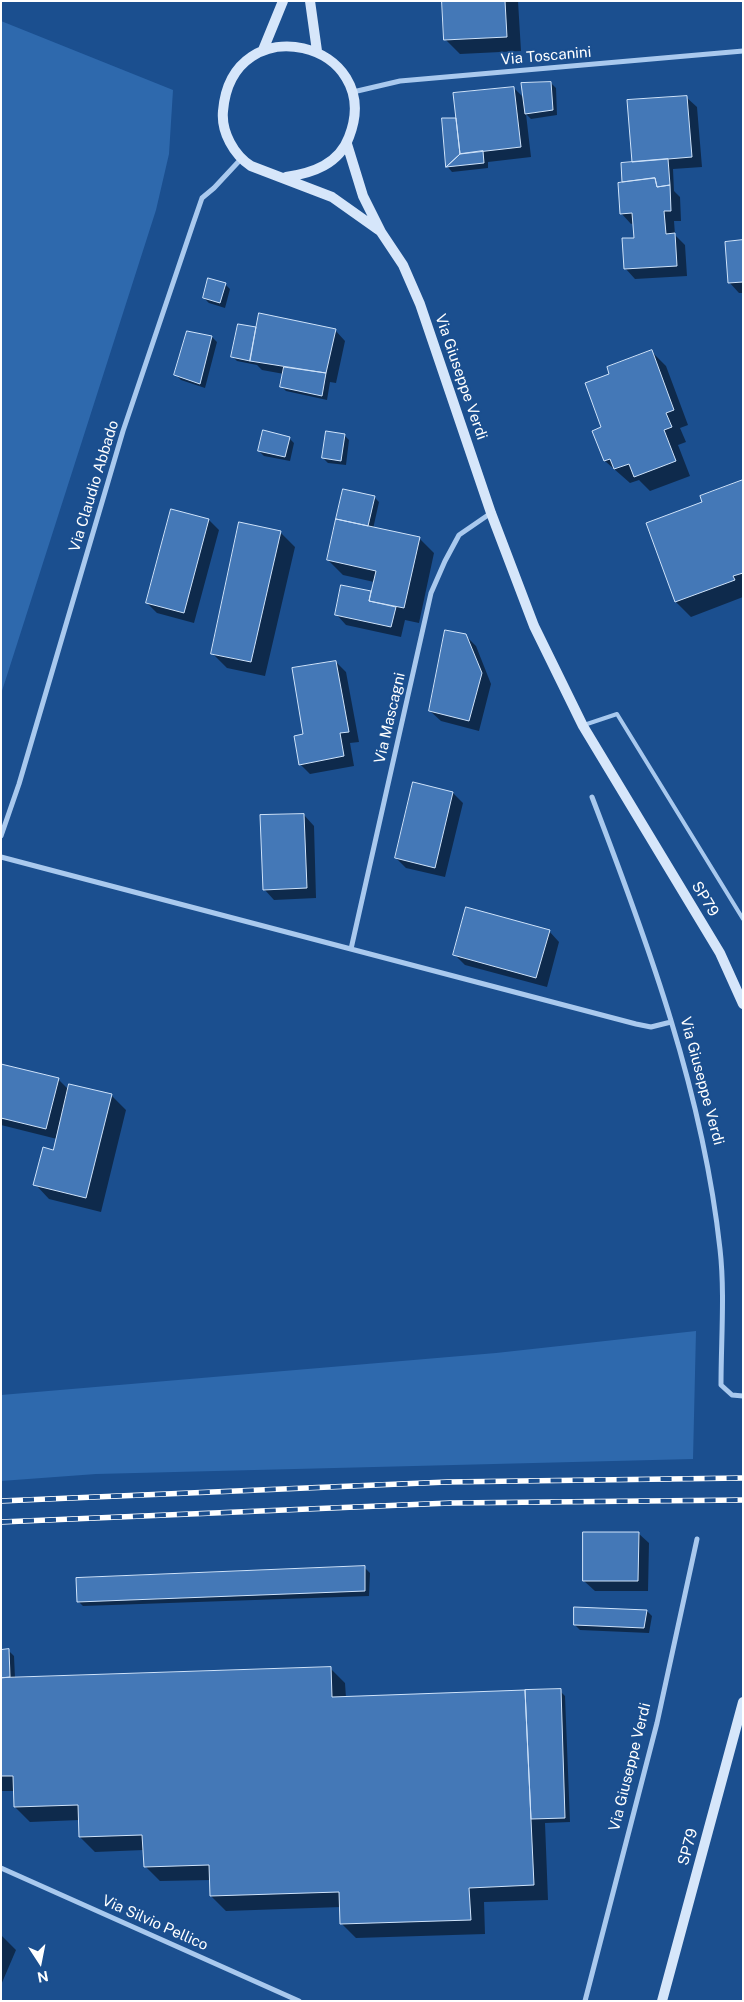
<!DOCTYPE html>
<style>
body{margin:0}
#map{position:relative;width:744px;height:2002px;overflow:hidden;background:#1b4f8f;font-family:"Public Sans",sans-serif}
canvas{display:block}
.frame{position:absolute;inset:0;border:2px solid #fff;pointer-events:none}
.north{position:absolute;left:15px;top:1937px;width:50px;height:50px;-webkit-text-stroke:4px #1b4f8f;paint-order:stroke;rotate:169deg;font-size:14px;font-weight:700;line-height:20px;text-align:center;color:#fff}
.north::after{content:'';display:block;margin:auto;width:18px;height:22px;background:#fff;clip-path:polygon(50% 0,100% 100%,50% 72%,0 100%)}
</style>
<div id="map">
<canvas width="744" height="2002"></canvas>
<div class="frame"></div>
<div class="north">N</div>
</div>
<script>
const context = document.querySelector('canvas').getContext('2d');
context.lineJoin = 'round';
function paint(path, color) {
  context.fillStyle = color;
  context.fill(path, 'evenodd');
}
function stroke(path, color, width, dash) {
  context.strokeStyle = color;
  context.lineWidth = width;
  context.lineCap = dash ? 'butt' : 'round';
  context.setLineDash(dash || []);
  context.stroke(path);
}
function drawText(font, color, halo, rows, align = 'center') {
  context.font = font + ' "Public Sans",sans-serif';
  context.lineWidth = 4;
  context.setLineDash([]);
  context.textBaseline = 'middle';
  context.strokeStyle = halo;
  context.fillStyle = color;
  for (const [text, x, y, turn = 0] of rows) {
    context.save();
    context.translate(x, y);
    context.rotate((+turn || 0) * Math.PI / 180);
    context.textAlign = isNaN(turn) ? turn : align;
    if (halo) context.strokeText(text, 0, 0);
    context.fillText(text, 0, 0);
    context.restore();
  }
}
paint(new Path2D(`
 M 1,21 L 173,90 L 169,154 L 156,210 L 1,694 Z
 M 696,1331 L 693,1459 L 96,1474 L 1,1481 L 1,1395 L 496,1353 Z`), '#2e69ad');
paint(new Path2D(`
 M 443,1 L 518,1 L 521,51 L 460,54 L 445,39 Z
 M 551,83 L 556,88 L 557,115 L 531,119 L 526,114 L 531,157 L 488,162 L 488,168 L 452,172 L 447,166 L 455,119 L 514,88 L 524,98 Z
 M 686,97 L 697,107 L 702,167 L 673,169 L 674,191 L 680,197 L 681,221 L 674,221 L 675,235 L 685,245 L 687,276 L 635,279 L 625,268 L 635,239 L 634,223 L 631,224 L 621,213 L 622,164 L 635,163 L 633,161 Z
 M 743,242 L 743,293 L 739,293 L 729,282 Z
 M 225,284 L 230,289 L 225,308 L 209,303 L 204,298 Z
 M 255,329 L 335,330 L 345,341 L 336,383 L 330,382 L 327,400 L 286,391 L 281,386 L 284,374 L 262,370 L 257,365 L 237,361 L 232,356 Z
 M 212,337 L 217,342 L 205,388 L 181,380 L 176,375 Z
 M 651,351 L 666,366 L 688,425 L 680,428 L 686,442 L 678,445 L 690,476 L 650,491 L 639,480 L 630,483 L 605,461 L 603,427 L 611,375 Z
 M 344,435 L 349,440 L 346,465 L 328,463 L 323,458 Z
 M 289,438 L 294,443 L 290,461 L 264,456 L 259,451 Z
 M 743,481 L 743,597 L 691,617 L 676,602 L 647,524 L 704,503 Z
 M 374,497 L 379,502 L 373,529 L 419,538 L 434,553 L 419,623 L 405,620 L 401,637 L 346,625 L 336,614 L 342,586 L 372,592 L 374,582 L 343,575 L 328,560 Z
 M 209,520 L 219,530 L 194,623 L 157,613 L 147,603 Z
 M 280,532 L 295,547 L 265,676 L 227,668 L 213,654 Z
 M 465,635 L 476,646 L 491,684 L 479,731 L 441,721 L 430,711 Z
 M 336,662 L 346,672 L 359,742 L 350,743 L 354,766 L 310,774 L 300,764 L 305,736 Z
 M 453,793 L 463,803 L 445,877 L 406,868 L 396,858 Z
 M 304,815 L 314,826 L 316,898 L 274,900 L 264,889 Z
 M 549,931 L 559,942 L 547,987 L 465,965 L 454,954 Z
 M 1,1065 L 58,1079 L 69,1090 L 111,1095 L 126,1110 L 101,1212 L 49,1199 L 35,1184 L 54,1152 L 57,1139 L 1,1125 Z
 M 638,1533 L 649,1543 L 648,1591 L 595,1591 L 584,1581 Z
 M 365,1568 L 370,1573 L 369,1596 L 83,1606 L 78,1601 Z
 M 647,1611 L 652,1616 L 649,1633 L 580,1630 L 575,1625 Z
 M 1,1651 L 9,1651 L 14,1656 L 15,1678 L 330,1668 L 345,1683 L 346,1698 L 560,1691 L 565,1696 L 570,1822 L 545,1823 L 548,1900 L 484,1902 L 485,1934 L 356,1938 L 342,1924 L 341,1907 L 226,1911 L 211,1896 L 211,1880 L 160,1881 L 145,1866 L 144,1850 L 95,1852 L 80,1837 L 80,1820 L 30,1822 L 15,1807 L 15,1791 L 1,1791 Z
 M 1,1935 L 16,1950 L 1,1985 Z`), '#0007');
const building = new Path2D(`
 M 442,1 L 505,1 L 507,37 L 444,40 Z
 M 551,82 L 553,110 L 525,114 L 521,83 Z
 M 514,87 L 521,147 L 460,154 L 453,93 Z
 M 687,96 L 692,157 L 632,162 L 627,100 Z
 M 442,118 L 456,118 L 460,154 L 446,167 Z
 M 483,151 L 484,163 L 446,167 L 460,154 Z
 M 668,159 L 670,185 L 657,187 L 655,178 L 622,182 L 621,163 Z
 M 655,178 L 657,187 L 670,185 L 671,211 L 664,211 L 666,234 L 675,233 L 677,266 L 624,269 L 622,238 L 634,238 L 632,213 L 620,214 L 618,183 Z
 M 743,240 L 743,282 L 728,283 L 725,242 Z
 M 208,278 L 226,283 L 220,303 L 203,298 Z
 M 259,313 L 336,329 L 326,373 L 250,361 Z
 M 238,324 L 256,327 L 250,361 L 231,357 Z
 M 187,331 L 212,336 L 200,384 L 174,375 Z
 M 652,350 L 674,410 L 666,413 L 672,427 L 664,430 L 676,461 L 634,477 L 629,464 L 614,469 L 610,459 L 604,461 L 592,431 L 601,427 L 585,383 L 609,374 L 607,367 Z
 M 284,367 L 326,373 L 322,396 L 280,387 Z
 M 263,430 L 290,437 L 285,457 L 258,451 Z
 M 326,431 L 345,434 L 341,461 L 322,458 Z
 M 743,480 L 743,573 L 733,576 L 735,580 L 675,602 L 646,523 L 702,502 L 700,496 Z
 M 343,489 L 375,496 L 368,526 L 336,519 Z
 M 171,509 L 209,519 L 184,613 L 146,603 Z
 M 336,519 L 420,537 L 404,608 L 369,601 L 376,571 L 327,560 Z
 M 239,522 L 281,531 L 251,662 L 211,654 Z
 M 341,585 L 371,591 L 369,601 L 396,607 L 391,627 L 335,615 Z
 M 445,630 L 466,634 L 482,673 L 469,721 L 429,711 Z
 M 336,661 L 349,732 L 340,733 L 344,756 L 299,765 L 294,736 L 303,734 L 292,668 Z
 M 413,782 L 453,792 L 435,868 L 395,858 Z
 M 304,814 L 307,888 L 263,890 L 260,815 Z
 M 466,907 L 550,930 L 536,978 L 453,955 Z
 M 1,1064 L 59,1078 L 46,1129 L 1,1118 Z
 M 69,1084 L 112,1094 L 86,1198 L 33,1185 L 43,1147 L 53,1150 Z
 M 583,1532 L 639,1532 L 638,1581 L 583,1581 Z
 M 365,1566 L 365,1591 L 77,1602 L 76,1578 Z
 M 574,1607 L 647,1610 L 644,1628 L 574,1625 Z
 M 9,1649 L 10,1677 L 1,1678 L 1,1650 Z
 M 331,1667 L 332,1697 L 525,1690 L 534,1885 L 469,1888 L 471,1920 L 340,1924 L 339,1892 L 210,1896 L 209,1865 L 144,1867 L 142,1835 L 79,1837 L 78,1805 L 14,1807 L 13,1776 L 1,1776 L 1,1678 Z
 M 561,1689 L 565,1818 L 531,1819 L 525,1690 Z`);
paint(building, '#4478b7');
stroke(building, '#cfe3fa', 1);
stroke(new Path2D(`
 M 584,725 L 617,714 L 743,919`), '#a9c9ee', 4);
stroke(new Path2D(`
 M 353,92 L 400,81 L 743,51
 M 592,797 C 648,943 703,1093 720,1249 C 725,1293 721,1340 721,1385 L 732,1395 L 743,1396
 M 1,836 L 19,784 L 123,431 L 193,224 L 202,198 L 214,188 L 241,159
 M 1,857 L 636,1024 L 651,1027 L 671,1022
 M 351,949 L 431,593 L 445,561 L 459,535 L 491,513
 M 1,1868 L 299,2001
 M 585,2001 L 657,1723 L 697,1539`), '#a9c9ee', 5);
stroke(new Path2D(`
 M 310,1 L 317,51
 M 263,50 L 283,1
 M 347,144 L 363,196 L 381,232 L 403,265 L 420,304 L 491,513 L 534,626 L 583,726 L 720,953 L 743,1004
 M 286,177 C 313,173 339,164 349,137 C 386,42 232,4 223,111 C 221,132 234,155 251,166 L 332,197 L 380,231
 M 662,2001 L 743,1702`), '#d6e6fa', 10);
const rail = new Path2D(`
 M 1,1501 L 447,1482 L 743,1478
 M 1,1522 L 450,1503 L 743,1500`);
stroke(rail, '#fff', 5.5);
stroke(rail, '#1b4f8f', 4, [11]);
drawText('15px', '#fff', '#1b4f8f', [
 ["Via Toscanini",546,56,-5],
 ["Via Giuseppe Verdi",461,377,71],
 ["Via Claudio Abbado",94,486,-73],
 ["Via Mascagni",390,718,-77],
 ["SP79",705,899,59],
 ["Via Giuseppe Verdi",702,1081,75],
 ["Via Giuseppe Verdi",630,1767,-76],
 ["SP79",688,1847,-75],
 ["Via Silvio Pellico",155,1923,24]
]);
</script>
